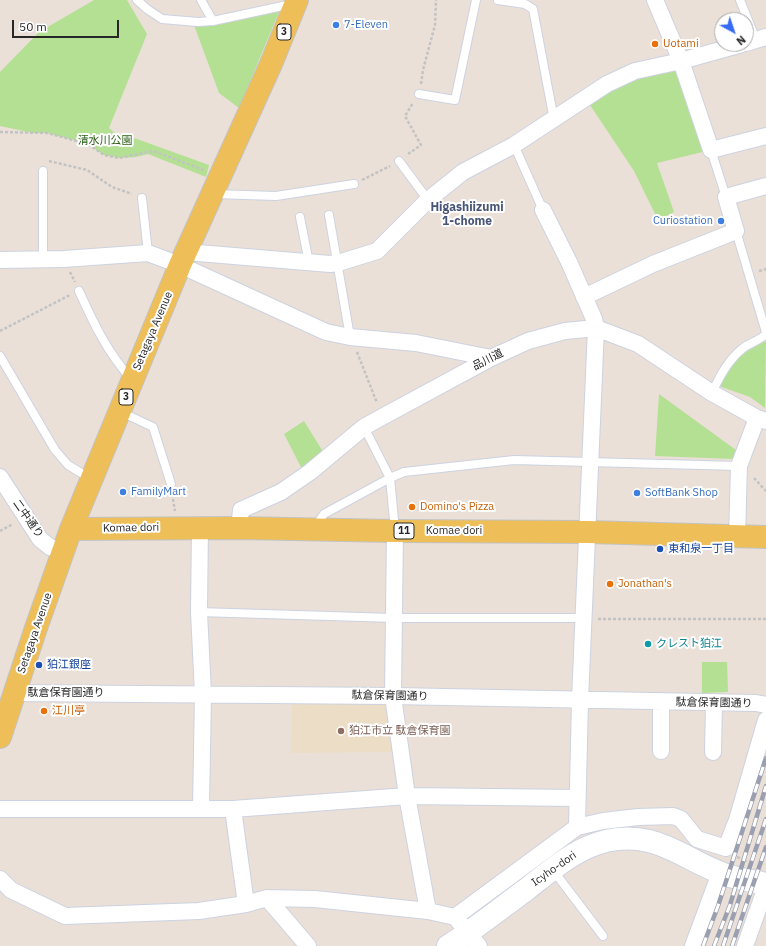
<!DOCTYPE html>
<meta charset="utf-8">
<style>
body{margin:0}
#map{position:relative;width:766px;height:946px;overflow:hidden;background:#eae0d8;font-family:"IBM Plex Sans",sans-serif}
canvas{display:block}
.north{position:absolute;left:714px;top:12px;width:40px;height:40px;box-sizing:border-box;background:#fff;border:1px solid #a9a9a9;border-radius:50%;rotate:140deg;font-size:11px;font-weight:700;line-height:16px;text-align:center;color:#272727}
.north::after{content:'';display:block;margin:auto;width:14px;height:18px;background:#376bf7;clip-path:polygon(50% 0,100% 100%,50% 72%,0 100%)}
.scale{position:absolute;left:12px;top:20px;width:107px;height:18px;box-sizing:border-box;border:2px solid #272727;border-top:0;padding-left:5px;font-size:12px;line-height:14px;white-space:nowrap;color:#272727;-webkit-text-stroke:3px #fff;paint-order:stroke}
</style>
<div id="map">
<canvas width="766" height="946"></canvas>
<div class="north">N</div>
<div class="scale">50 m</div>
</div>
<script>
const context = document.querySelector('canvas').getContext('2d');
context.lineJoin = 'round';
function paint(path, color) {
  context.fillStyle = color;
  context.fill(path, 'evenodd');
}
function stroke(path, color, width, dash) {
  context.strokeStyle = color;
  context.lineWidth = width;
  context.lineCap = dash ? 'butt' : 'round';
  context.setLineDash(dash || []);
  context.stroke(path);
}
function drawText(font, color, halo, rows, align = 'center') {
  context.font = font + ' "IBM Plex Sans","Noto Sans JP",sans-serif';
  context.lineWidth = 4;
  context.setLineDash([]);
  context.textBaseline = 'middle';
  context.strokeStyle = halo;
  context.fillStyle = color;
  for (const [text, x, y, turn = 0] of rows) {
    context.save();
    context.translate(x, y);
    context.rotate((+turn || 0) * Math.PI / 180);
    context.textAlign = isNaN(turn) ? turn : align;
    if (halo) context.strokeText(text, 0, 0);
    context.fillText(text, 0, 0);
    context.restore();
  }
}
paint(new Path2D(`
 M 292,701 L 386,705 L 389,710 L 393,752 L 291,753 Z`), '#ecddc7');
paint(new Path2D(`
 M 94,0 L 127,0 L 147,34 L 109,128 L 116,134 L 137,139 L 209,165 L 206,177 L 148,154 L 136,157 L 120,158 L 104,155 L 88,144 L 47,133 L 33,133 L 0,126 L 0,72 L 39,32 Z
 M 281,7 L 239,108 L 219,93 L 194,25 Z
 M 681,61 L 711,150 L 657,163 L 674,212 L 658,220 L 634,171 L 586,99 Z
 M 763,341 L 766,342 L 765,408 L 750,397 L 716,385 L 738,357 Z
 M 659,394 L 736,450 L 734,459 L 655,456 Z
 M 304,421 L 327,458 L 305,475 L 284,434 Z
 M 702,662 L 727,662 L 728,692 L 702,693 Z`), '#b4e094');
const lane = new Path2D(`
 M 137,0 L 147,9 L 162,19 L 198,22 L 213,21
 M 201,0 L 213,21 L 292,4
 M 498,0 L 525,4 L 533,9 L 554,120
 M 740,0 L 756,40
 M 419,94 L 455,100 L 476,0
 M 514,145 L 543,210
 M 711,150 L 726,197
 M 399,161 L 428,200
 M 43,171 L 43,259
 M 214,194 L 276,196 L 354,184
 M 142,198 L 148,253
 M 329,215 L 350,337
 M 300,217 L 309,263
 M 736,231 L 766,332
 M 79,291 C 94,324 106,350 131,379
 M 0,356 L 55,450 L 68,465 L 91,479
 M 712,393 C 719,377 728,360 742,349 C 749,343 759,341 766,334
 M 121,412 L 153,427 L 171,484
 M 364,427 L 390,478 L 395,530
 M 315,527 L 324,514 L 390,478 L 404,472 L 514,460 L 739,466
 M 199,612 L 394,618 L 584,618
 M 553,870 L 603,936`);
const street = new Path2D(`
 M 655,0 L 681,61 L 711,150 L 766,136
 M 746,43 L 766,37
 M 186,252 L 330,264 L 338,263 L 377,251 L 428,200 L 463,172 L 514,145 L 607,84 L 635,71 L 681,61 L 742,44
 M 0,260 L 64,259 L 148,253 L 180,265 L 326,332 L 350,337 L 416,343 L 491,358
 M 584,297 L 653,264 L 736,231 L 726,197 L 766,186
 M 0,477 L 40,539 L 50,547 L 63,552
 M 200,527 L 199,612 L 203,694 L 201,808
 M 239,528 L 241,510 L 281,492 L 310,472 L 364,427 L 382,417 L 491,358 L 528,341 L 565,331 L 596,328 L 638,344 L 712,393 L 757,418 L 766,421
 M 395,531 L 393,696 L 407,796 L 428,911
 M 737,537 L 739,466 L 757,418
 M 15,693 L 393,696 L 756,703 L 766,705
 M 661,701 L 661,751
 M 713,752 L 714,702
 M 0,809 L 233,809 L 407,796 L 577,798
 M 233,809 L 246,904
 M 577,827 L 603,821 L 638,817 L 673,816 L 681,819 L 697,839 L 726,848 L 737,820 L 766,720
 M 0,879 L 11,890 L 65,916 L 199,911 L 246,904 L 267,898 L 315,899 L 428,911 L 455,917 L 479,946
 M 267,898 L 308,946
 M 455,917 L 577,827 L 580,700 L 596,328 L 594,319 L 569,262 L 543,210
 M 693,946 L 720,873
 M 745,946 L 766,887`);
const secondary = new Path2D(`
 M 448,946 C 475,929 501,908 527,889 C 564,860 598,829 649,841 C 674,847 695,863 719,872 C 733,879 751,880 766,884`);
const primary = new Path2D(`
 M 71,529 L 239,528 L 395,531 L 588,532 L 766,537
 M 0,737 L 36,628 L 71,529 L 180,265 L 271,64 L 297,0`);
stroke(lane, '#cdd2e0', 10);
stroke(street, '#cdd2e0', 18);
stroke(secondary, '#cdd2e0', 24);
stroke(primary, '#c3c3c3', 24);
stroke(new Path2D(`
 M 421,84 L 423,70 L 435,25 L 436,0
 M 0,132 L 47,133 L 88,144 L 104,155 L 119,158 L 153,151 L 204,170
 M 408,154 L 421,145 L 405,116 L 413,103
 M 49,161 L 87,170 L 112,187 L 132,194
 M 362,180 L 390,166
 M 759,271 L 766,269
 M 70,272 L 75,282
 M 0,331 L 70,295
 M 357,352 L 377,403
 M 754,478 L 766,491
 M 172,494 L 175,511
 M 0,531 L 13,524
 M 598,619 L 766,619
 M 737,857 L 747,861`), '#c3c3c3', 2.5, [3, 2]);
stroke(lane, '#fff', 8);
stroke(street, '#fff', 16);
stroke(secondary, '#fff', 22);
stroke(primary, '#eebf58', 22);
const rail = new Path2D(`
 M 703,946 L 718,906 L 766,758
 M 714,946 L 730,905 L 766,786
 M 723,946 L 766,819
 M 732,946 L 766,847`);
stroke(rail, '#9ba0b1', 4.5);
stroke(rail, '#fff', 3, [9]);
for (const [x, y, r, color] of [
 [336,25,4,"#3f7fe0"],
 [655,44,4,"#e8710a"],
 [721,221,4,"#3f7fe0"],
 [123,492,4,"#3f7fe0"],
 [637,493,4,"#3f7fe0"],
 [412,507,4,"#e8710a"],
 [660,549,4,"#1a4fb4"],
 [610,584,4,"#e8710a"],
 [648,644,4,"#0f9aa8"],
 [39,665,4,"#1a4fb4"],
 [44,711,4,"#e8710a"],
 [341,731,4,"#8d6e63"]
]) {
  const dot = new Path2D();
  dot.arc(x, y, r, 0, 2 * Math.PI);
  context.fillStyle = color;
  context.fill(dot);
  stroke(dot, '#fff', 1.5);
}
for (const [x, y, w] of [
 [284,32,14],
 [126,397,14],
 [404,531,20]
]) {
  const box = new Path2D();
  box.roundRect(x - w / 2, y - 8, w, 16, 3);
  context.fillStyle = '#fff';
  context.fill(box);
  stroke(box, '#272727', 1);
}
drawText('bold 10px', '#272727', null, [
 ["3",284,32],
 ["3",126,397],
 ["11",404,531]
]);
drawText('11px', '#366cbe', '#fff', [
 ["7-Eleven",344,25],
 ["Curiostation",713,221,"right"],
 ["FamilyMart",131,492],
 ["SoftBank Shop",645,493]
], 'left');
drawText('11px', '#c56008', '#fff', [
 ["Uotami",663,44],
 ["Domino's Pizza",420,507],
 ["Jonathan's",618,584],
 ["江川亭",52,711]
], 'left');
drawText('11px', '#2e6119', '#fff', [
 ["清水川公園",105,141]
]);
drawText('11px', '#272727', '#fff', [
 ["Setagaya Avenue",153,331,-67],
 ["品川道",488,360,-27],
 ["二中通り",28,519,55],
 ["Komae dori",131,528,-1],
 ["Komae dori",454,531],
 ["Setagaya Avenue",35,633,-71],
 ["駄倉保育園通り",66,693],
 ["駄倉保育園通り",390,696,1],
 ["駄倉保育園通り",714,703,1],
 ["Icyho-dori",554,869,-35]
]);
drawText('11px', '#164399', '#fff', [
 ["東和泉一丁目",668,549],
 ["狛江銀座",47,665]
], 'left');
drawText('11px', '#0d838f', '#fff', [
 ["クレスト狛江",656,644]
], 'left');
drawText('11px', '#785e54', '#fff', [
 ["狛江市立 駄倉保育園",349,731]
], 'left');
drawText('bold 12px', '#485476', '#fff', [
 ["Higashiizumi",467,208],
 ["1-chome",467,222]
]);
</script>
